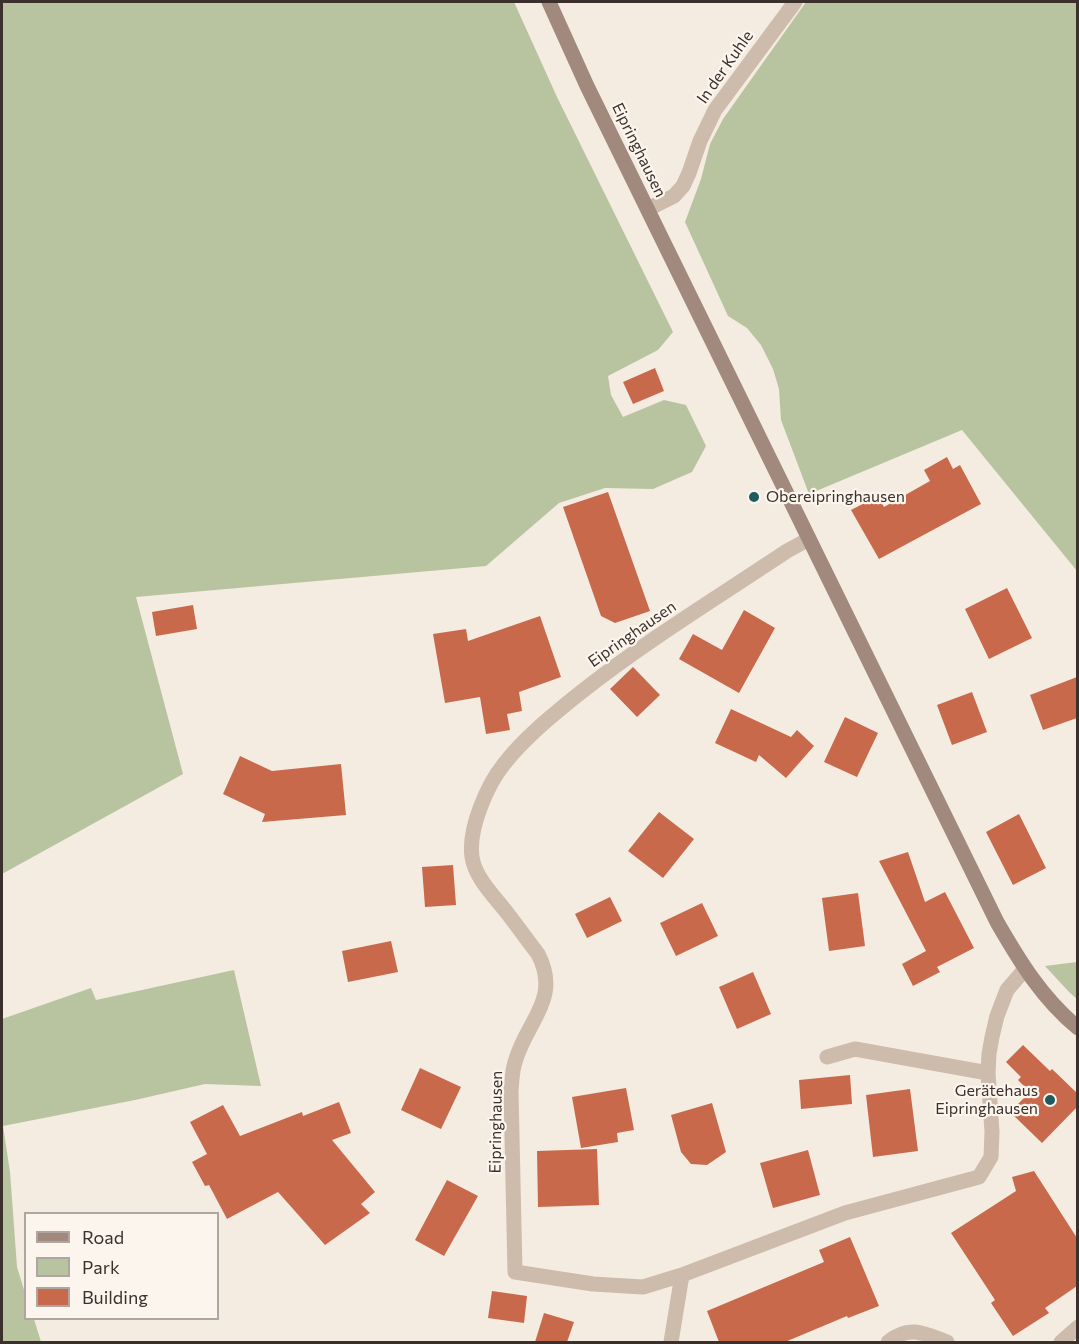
<!DOCTYPE html>
<meta charset="utf-8">
<style>
body{margin:0}
#map{position:relative;width:1079px;height:1344px;overflow:hidden;background:#f4ebe1;font-family:Commissioner,sans-serif}
canvas{display:block}
.frame{position:absolute;inset:0;border:3px solid #3b302b;pointer-events:none}
.legend{position:absolute;left:24px;top:1212px;width:195px;height:108px;box-sizing:border-box;background:#fbf5ee;border:2px solid #aea6a0;margin:0;padding:8px 10px;list-style:none;font-size:18px;color:#3b302b}
.legend li{display:flex;align-items:center;gap:12px;height:30px}
.legend b{width:30px;border:2px solid #aea6a0}
</style>
<div id="map">
<canvas width="1079" height="1344"></canvas>
<div class="frame"></div>
<ul class="legend">
<li><b style="height:8px;background:#a18a7d"></b>Road</li>
<li><b style="height:16px;background:#b8c4a0"></b>Park</li>
<li><b style="height:16px;background:#c8694b"></b>Building</li>
</ul>
</div>
<script>
const context = document.querySelector('canvas').getContext('2d');
context.lineJoin = 'round';
function paint(path, color) {
  context.fillStyle = color;
  context.fill(path, 'evenodd');
}
function stroke(path, color, width, dash) {
  context.strokeStyle = color;
  context.lineWidth = width;
  context.lineCap = dash ? 'butt' : 'round';
  context.setLineDash(dash || []);
  context.stroke(path);
}
function drawText(font, color, halo, rows, align = 'center') {
  context.font = font + ' Commissioner,sans-serif';
  context.lineWidth = 4.5;
  context.setLineDash([]);
  context.textBaseline = 'middle';
  context.strokeStyle = halo;
  context.fillStyle = color;
  for (const [text, x, y, turn = 0] of rows) {
    context.save();
    context.translate(x, y);
    context.rotate((+turn || 0) * Math.PI / 180);
    context.textAlign = isNaN(turn) ? turn : align;
    if (halo) context.strokeText(text, 0, 0);
    context.fillText(text, 0, 0);
    context.restore();
  }
}
paint(new Path2D(`
 M 2,2 L 514,2 L 557,97 L 673,332 L 658,350 L 608,376 L 611,395 L 623,417 L 664,400 L 686,405 L 706,446 L 692,472 L 653,489 L 605,488 L 559,503 L 486,566 L 136,597 L 183,774 L 2,874 Z
 M 806,2 L 1077,2 L 1077,571 L 962,430 L 809,494 L 781,420 L 779,389 L 773,369 L 761,345 L 747,328 L 728,316 L 685,222 L 701,179 L 710,144 L 723,119 Z
 M 1077,962 L 1078,962 L 1077,999 L 1069,992 L 1045,966 Z
 M 234,970 L 261,1086 L 205,1084 L 135,1100 L 3,1126 L 10,1172 L 17,1267 L 25,1293 L 26,1318 L 34,1319 L 41,1342 L 2,1342 L 2,1019 L 91,988 L 96,1000 Z`), '#b8c4a0');
paint(new Path2D(`
 M 655,368 L 664,391 L 633,404 L 623,382 Z
 M 947,457 L 953,469 L 960,465 L 981,504 L 879,559 L 851,510 L 878,496 L 884,507 L 930,481 L 924,470 Z
 M 608,492 L 650,611 L 615,623 L 601,616 L 563,507 Z
 M 1007,588 L 1032,638 L 989,659 L 965,609 Z
 M 193,605 L 197,629 L 156,636 L 152,612 Z
 M 744,610 L 775,628 L 739,693 L 679,659 L 693,634 L 722,650 Z
 M 540,616 L 561,677 L 519,692 L 522,711 L 507,714 L 510,730 L 486,734 L 480,697 L 445,703 L 433,634 L 466,629 L 468,641 Z
 M 633,667 L 660,695 L 637,717 L 610,689 Z
 M 1077,677 L 1077,718 L 1043,730 L 1030,695 Z
 M 972,692 L 987,732 L 952,745 L 937,705 Z
 M 731,709 L 791,737 L 797,730 L 814,746 L 786,778 L 759,755 L 756,762 L 715,743 Z
 M 845,717 L 878,733 L 857,777 L 824,762 Z
 M 240,756 L 272,771 L 341,764 L 346,815 L 262,822 L 265,814 L 223,794 Z
 M 659,812 L 694,839 L 663,878 L 628,851 Z
 M 1019,814 L 1046,868 L 1013,885 L 986,832 Z
 M 908,852 L 925,902 L 945,892 L 974,948 L 937,967 L 940,972 L 913,986 L 902,964 L 926,951 L 879,861 Z
 M 453,865 L 456,905 L 425,907 L 422,867 Z
 M 858,893 L 865,946 L 829,951 L 822,898 Z
 M 610,897 L 622,921 L 587,938 L 575,914 Z
 M 702,903 L 718,936 L 676,956 L 660,923 Z
 M 391,941 L 398,972 L 348,982 L 342,951 Z
 M 753,972 L 771,1014 L 737,1029 L 719,987 Z
 M 1023,1045 L 1050,1071 L 1052,1069 L 1077,1093 L 1077,1107 L 1042,1143 L 1010,1112 L 1030,1092 L 1018,1080 L 1021,1077 L 1006,1062 Z
 M 420,1068 L 461,1087 L 441,1129 L 401,1110 Z
 M 850,1075 L 852,1104 L 801,1109 L 799,1080 Z
 M 626,1088 L 634,1130 L 617,1133 L 618,1142 L 581,1148 L 572,1097 Z
 M 910,1089 L 918,1151 L 873,1157 L 866,1095 Z
 M 339,1102 L 351,1133 L 332,1140 L 375,1192 L 361,1204 L 370,1213 L 325,1245 L 278,1192 L 227,1219 L 209,1185 L 205,1186 L 192,1162 L 207,1154 L 190,1122 L 223,1105 L 240,1136 L 302,1112 L 303,1116 Z
 M 712,1103 L 726,1152 L 707,1165 L 691,1164 L 681,1152 L 671,1115 Z
 M 597,1149 L 599,1205 L 538,1207 L 537,1151 Z
 M 808,1150 L 820,1195 L 773,1208 L 760,1163 Z
 M 1034,1171 L 1077,1238 L 1077,1286 L 1045,1308 L 1049,1313 L 1013,1336 L 991,1303 L 995,1300 L 951,1233 L 1016,1191 L 1012,1177 Z
 M 447,1180 L 478,1196 L 444,1256 L 415,1240 Z
 M 850,1237 L 879,1306 L 848,1318 L 847,1316 L 785,1342 L 719,1342 L 707,1311 L 824,1262 L 819,1250 Z
 M 492,1291 L 527,1296 L 524,1323 L 488,1318 Z
 M 544,1313 L 574,1322 L 567,1342 L 535,1342 Z`), '#c8694b');
stroke(new Path2D(`
 M 648,209 L 674,196 L 683,186 L 689,173 L 700,141 L 715,110 L 795,2
 M 809,539 L 787,551 C 718,597 646,641 580,693 C 554,714 525,737 504,764 C 487,785 468,829 472,857 C 475,878 495,897 508,914 C 518,927 528,941 538,954 C 561,998 528,1020 516,1059 C 512,1069 512,1080 511,1091 L 515,1272 L 593,1284 L 643,1287 L 682,1275 L 845,1213 L 979,1177 L 991,1157 L 992,1132 L 988,1073 L 989,1054 L 992,1037 L 997,1016 L 1007,990 L 1025,969
 M 827,1057 L 855,1049 L 988,1073
 M 671,1342 L 682,1275
 M 888,1342 C 909,1325 924,1333 947,1342
 M 1061,1342 L 1078,1327`), '#cdbbac', 15);
stroke(new Path2D(`
 M 549,2 L 587,86 L 997,922 C 1020,962 1042,998 1078,1028`), '#a18a7d', 15);
for (const [x, y, r, color] of [
 [754,497,6,"#1f5a5e"],
 [1050,1100,6,"#1f5a5e"]
]) {
  const dot = new Path2D();
  dot.arc(x, y, r, 0, 2 * Math.PI);
  context.fillStyle = color;
  context.fill(dot);
  stroke(dot, '#fbf5ee', 2);
}
drawText('16px', '#3b302b', '#fbf5ee', [
 ["In der Kuhle",725,67,-55],
 ["Eipringhausen",639,150,64],
 ["Eipringhausen",632,634,-35],
 ["Eipringhausen",496,1122,-89]
]);
drawText('16px', '#3b302b', '#fbf5ee', [
 ["Obereipringhausen",766,497],
 ["Gerätehaus",1038,1091,"right"],
 ["Eipringhausen",1038,1109,"right"]
], 'left');
</script>
